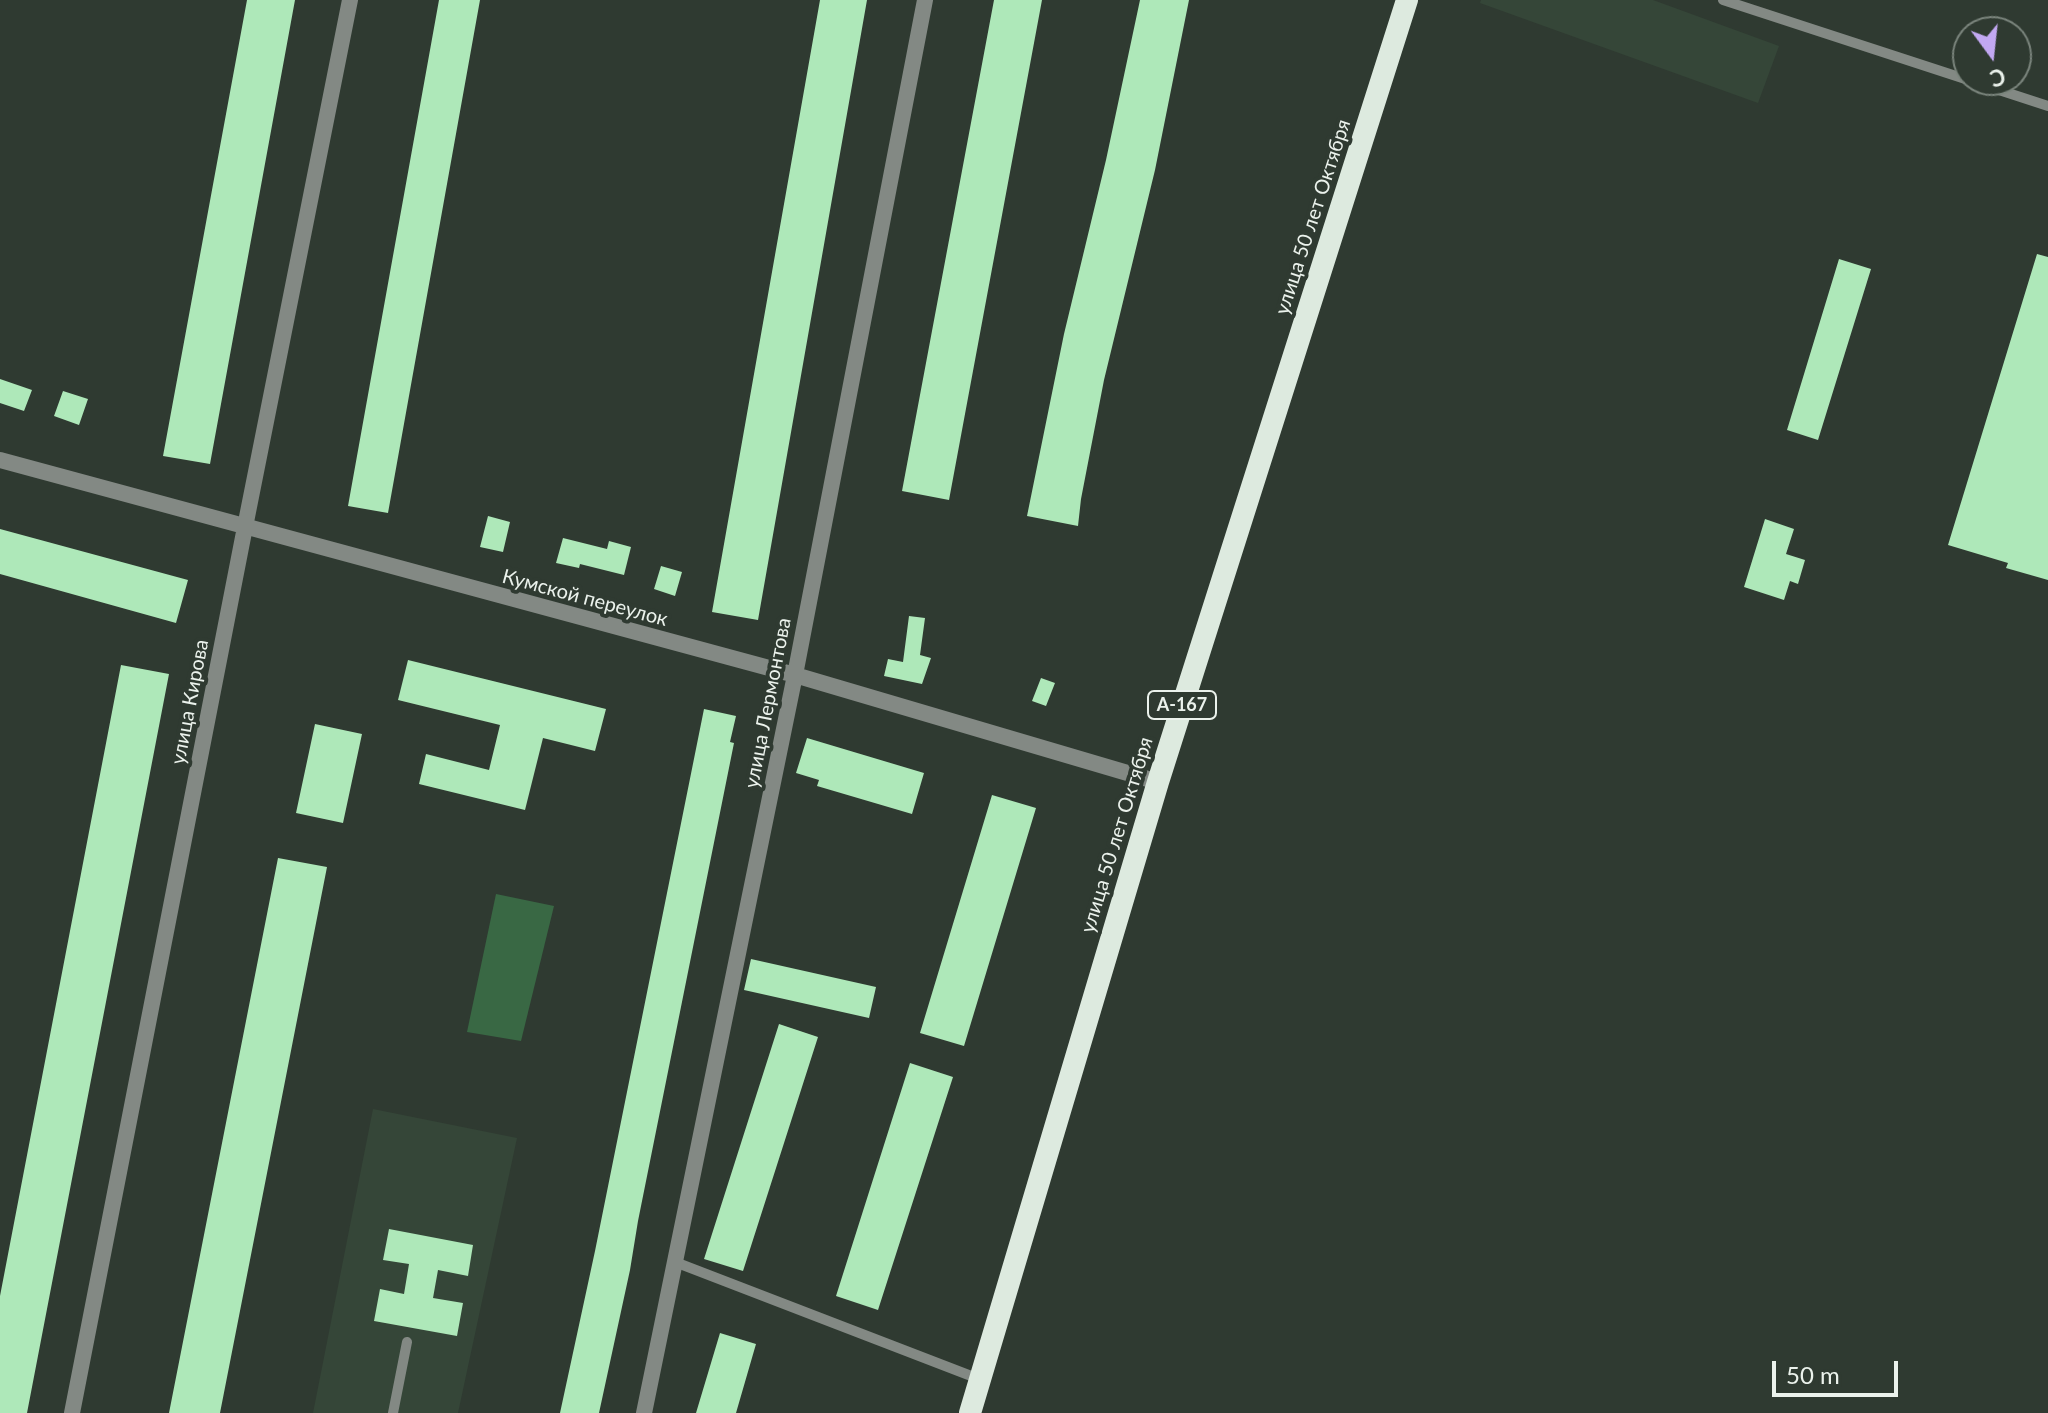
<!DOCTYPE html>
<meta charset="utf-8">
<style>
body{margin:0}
#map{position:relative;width:2048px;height:1413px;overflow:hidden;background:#2f3a31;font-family:Lato,sans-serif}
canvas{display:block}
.north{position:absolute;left:1952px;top:16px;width:80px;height:80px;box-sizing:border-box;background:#2f3a31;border:2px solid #7a847c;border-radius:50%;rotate:165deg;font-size:22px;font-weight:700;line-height:32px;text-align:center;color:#ebf2ec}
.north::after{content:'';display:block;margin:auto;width:28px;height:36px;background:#c2a8f2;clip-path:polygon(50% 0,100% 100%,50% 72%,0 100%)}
.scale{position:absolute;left:1772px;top:1361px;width:126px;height:36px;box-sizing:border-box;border:4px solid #ebf2ec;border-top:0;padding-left:10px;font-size:24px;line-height:28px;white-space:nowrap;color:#ebf2ec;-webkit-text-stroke:6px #2f3a31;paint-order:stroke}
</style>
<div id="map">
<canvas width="2048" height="1413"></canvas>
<div class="north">С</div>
<div class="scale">50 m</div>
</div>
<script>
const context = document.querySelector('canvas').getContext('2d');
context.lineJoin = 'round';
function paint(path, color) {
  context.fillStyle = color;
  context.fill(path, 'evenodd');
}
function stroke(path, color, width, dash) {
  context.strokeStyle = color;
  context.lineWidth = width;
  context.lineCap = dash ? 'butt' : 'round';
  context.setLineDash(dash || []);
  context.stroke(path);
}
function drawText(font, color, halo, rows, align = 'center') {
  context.font = font + ' Lato,sans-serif';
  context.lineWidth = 8;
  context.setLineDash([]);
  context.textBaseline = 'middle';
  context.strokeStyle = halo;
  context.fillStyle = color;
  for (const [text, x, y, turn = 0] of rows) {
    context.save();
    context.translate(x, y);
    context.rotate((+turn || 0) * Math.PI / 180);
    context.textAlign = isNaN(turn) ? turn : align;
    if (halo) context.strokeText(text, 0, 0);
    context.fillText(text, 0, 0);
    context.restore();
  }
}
paint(new Path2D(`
 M 1481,0 L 1653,0 L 1779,46 L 1758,103 L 1480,3 Z
 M 373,1109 L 517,1138 L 458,1413 L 313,1413 Z`), '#354638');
paint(new Path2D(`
 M 496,894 L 554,906 L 521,1041 L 467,1032 Z`), '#396844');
paint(new Path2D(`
 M 247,0 L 295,0 L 210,464 L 163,456 Z
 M 439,0 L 480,0 L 388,513 L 348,506 Z
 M 820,0 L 867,0 L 758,620 L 712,612 Z
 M 994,0 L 1042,0 L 949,500 L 902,491 Z
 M 1140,0 L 1189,0 L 1155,170 L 1104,380 L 1081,499 L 1078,526 L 1027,516 L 1064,334 L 1106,160 Z
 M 2037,254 L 2048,257 L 2048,580 L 2006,568 L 2008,563 L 1948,545 Z
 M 1839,259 L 1871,269 L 1818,440 L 1787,430 Z
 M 0,379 L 32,390 L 24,411 L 0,403 Z
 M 63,391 L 88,399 L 79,425 L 54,416 Z
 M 488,516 L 510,522 L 503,552 L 480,547 Z
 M 1765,519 L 1794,529 L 1786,554 L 1805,560 L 1798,584 L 1790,581 L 1784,600 L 1744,587 Z
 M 0,529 L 188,580 L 176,623 L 0,574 Z
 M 563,538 L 607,549 L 609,541 L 631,547 L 624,575 L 580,564 L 579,568 L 556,563 Z
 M 661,566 L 682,572 L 675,596 L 654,589 Z
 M 909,616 L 925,618 L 920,655 L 931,658 L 922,684 L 884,676 L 888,659 L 903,662 Z
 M 408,660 L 606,709 L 595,751 L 543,738 L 525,810 L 419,784 L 426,754 L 489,770 L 500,725 L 398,700 Z
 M 121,665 L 169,674 L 27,1413 L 0,1413 L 0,1296 Z
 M 1041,678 L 1055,683 L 1046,706 L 1032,701 Z
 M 704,709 L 736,716 L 730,742 L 734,743 L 638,1221 L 630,1270 L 599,1413 L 560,1413 L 595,1251 Z
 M 315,724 L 362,734 L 343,823 L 296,813 Z
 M 807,738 L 924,773 L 912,814 L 817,786 L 819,780 L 796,773 Z
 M 992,795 L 1036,808 L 964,1046 L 920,1033 Z
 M 278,858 L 327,867 L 220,1413 L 169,1413 Z
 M 751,959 L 876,987 L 869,1018 L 744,990 Z
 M 779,1024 L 818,1037 L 743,1271 L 704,1259 Z
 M 910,1063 L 953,1077 L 878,1310 L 836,1296 Z
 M 389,1229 L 473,1245 L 468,1276 L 438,1270 L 433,1298 L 463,1303 L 457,1336 L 374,1321 L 380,1289 L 404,1294 L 409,1264 L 383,1260 Z
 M 720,1333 L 756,1344 L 736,1413 L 696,1413 Z`), '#aee8b9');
stroke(new Path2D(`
 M 1723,0 L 2048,106
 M 675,1262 L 979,1379
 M 393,1413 L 407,1342`), '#838984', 10);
stroke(new Path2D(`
 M 0,460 L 795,675 L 1158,782
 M 72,1413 L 245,527 L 350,0
 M 644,1413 L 795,675 L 925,0`), '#838984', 16);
stroke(new Path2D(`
 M 970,1413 L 1158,782 L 1407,0`), '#ddeadf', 22);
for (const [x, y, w] of [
 [1182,705,68]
]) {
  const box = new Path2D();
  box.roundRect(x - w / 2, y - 14, w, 28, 6);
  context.fillStyle = '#2f3a31';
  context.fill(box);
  stroke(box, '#ebf2ec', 2);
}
drawText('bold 18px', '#ebf2ec', null, [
 ["А-167",1182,705]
]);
drawText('20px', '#ebf2ec', '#2f3a31', [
 ["улица 50 лет Октября",1313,217,-72],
 ["Кумской переулок",585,598,15],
 ["улица Кирова",190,702,-79],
 ["улица Лермонтова",768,703,-79],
 ["улица 50 лет Октября",1117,835,-73]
]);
</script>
